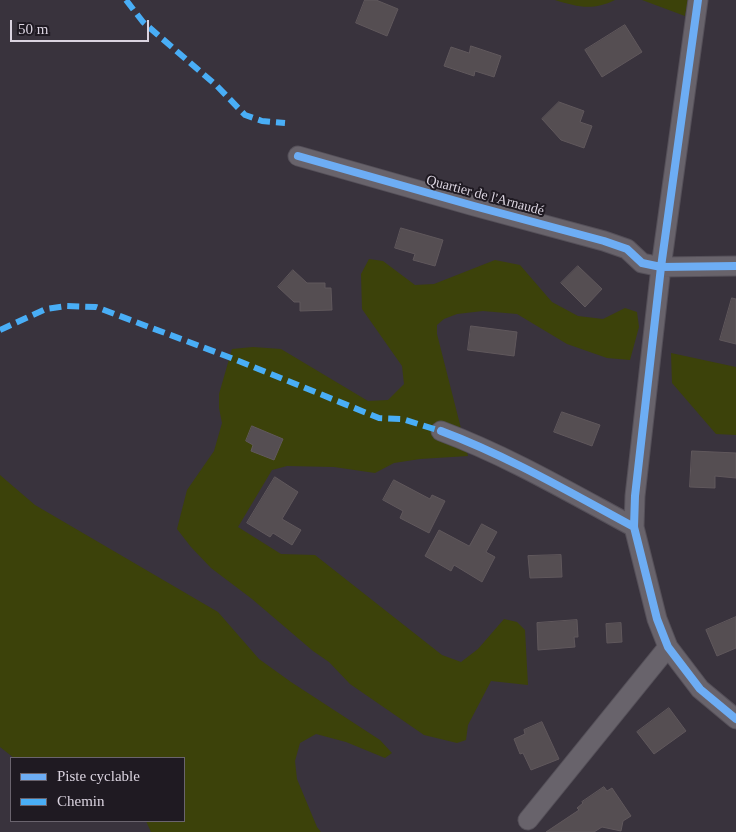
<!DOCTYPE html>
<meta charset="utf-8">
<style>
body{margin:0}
#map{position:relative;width:736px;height:832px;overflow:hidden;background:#39333d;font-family:"Times New Roman",serif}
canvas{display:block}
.legend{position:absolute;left:10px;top:757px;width:175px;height:65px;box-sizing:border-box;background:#1f1a22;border:1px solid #6a646e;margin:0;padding:6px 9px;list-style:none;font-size:15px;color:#dbd4e0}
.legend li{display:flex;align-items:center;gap:10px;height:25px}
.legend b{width:25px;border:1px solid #6a646e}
.scale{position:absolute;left:10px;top:20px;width:139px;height:22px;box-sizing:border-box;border:2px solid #dbd4e0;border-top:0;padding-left:6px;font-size:15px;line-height:18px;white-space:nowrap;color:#dbd4e0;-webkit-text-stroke:4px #1f1a22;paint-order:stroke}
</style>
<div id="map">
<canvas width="736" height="832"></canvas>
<ul class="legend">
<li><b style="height:6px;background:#6dadf4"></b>Piste cyclable</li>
<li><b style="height:6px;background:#49aef6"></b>Chemin</li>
</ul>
<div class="scale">50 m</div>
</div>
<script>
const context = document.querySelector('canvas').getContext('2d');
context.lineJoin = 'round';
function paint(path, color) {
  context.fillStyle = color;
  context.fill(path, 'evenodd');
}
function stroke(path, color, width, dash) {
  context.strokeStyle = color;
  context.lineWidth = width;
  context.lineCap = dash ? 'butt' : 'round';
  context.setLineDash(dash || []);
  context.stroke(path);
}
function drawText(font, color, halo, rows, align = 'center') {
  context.font = font + ' "Times New Roman",serif';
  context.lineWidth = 4;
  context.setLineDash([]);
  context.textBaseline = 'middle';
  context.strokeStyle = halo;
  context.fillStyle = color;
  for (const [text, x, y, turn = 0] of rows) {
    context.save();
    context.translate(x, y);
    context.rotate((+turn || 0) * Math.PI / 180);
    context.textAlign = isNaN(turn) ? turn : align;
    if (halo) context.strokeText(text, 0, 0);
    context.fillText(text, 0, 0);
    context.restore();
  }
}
paint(new Path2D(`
 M 555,0 L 615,0 C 592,11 578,7 555,0 Z
 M 642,0 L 688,0 L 685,16 Z
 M 369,259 L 383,261 L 415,285 L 434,284 L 495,260 L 520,265 L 552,302 L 578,316 L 603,319 L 625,308 L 637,312 L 639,327 L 630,360 L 607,358 L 567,344 L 517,314 L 483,311 L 457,314 L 444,319 L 437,325 L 437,334 L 468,456 L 420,459 L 394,463 L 375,473 L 334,467 L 287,466 L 272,470 L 238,527 L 281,554 L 315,555 L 442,655 L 461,662 L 478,649 L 504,619 L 517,622 L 525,630 L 528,685 L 491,681 L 468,725 L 466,740 L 457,743 L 424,735 L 350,684 L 329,662 L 313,651 L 252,599 L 211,568 L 191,547 L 177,529 L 187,490 L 214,451 L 222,423 L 219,408 L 219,394 L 232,349 L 253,347 L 281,349 L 368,401 L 388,400 L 404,384 L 402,366 L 362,309 L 361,274 Z
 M 671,353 L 736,367 L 736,435 L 716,434 L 672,383 Z
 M 0,475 L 35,505 L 218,612 L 259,659 L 291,682 L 380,740 L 392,753 L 385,758 L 346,742 L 316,734 L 300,743 L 295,761 L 297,779 L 317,827 L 321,832 L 151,832 L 146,821 L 184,821 L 184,758 L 14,758 L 0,747 Z`), '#3c420a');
const building = new Path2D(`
 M 365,0 L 376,0 L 398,9 L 387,36 L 356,23 Z
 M 625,25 L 642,52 L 602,77 L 585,50 Z
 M 471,46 L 501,56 L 494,77 L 475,71 L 474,76 L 444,66 L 451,47 L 469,53 Z
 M 559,102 L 584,111 L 580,122 L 592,126 L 584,148 L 561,140 L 542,119 Z
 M 401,228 L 443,240 L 435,266 L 413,260 L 415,254 L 395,248 Z
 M 578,266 L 602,289 L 585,307 L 561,283 Z
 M 293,270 L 307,283 L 325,283 L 325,288 L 331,288 L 332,310 L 300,311 L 300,302 L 294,302 L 278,287 Z
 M 732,298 L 736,299 L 736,344 L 720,340 Z
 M 471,326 L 517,332 L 514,356 L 468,350 Z
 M 562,412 L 600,425 L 592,446 L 554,432 Z
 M 252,426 L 283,439 L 274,460 L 251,451 L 253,445 L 246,441 Z
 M 692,451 L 736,453 L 736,478 L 715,476 L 715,488 L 690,487 Z
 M 275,477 L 298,492 L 282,519 L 301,530 L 292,545 L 273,533 L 270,537 L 247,523 Z
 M 394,480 L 430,499 L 432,495 L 445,501 L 429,533 L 400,518 L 403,511 L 383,500 Z
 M 482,524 L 497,532 L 486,552 L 495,557 L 482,582 L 454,565 L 451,571 L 425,556 L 439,530 L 469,546 Z
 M 561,555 L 562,577 L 530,578 L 528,556 Z
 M 736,617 L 736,648 L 717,656 L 706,630 Z
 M 577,620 L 578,637 L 574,637 L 575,647 L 538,650 L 537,623 Z
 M 621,623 L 622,642 L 607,643 L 606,624 Z
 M 669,708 L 686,731 L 654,754 L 637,732 Z
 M 542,722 L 559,759 L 531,770 L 523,753 L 520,754 L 514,739 L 525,734 L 524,730 Z
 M 604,787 L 607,791 L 612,788 L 631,816 L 623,821 L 621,831 L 602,827 L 594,832 L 546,832 L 579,810 L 577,808 L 583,803 L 582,802 Z`);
paint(building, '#554e52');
stroke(building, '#60585c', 1);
const minor = new Path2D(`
 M 698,0 L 661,267 L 635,496 L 634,527 L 657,619 L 668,647 L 700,689 L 736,719
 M 298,156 L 474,206 L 604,241 L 627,249 L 642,263 L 661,267 L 736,266
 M 441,431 C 508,456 571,493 634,527
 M 528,820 L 668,647`);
stroke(minor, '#555059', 21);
stroke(minor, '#68636b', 19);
stroke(new Path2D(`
 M 126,0 L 143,22 L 217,86 L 245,115 L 262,121 L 285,123
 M 0,330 L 46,309 L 67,306 L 96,307 L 234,359 L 379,418 L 402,419 L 441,431`), '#49aef6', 6, [12, 6]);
stroke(new Path2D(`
 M 698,0 L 661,267 L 635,496 L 634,527 L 657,619 L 668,647 L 700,689 L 736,719
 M 298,156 L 474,206 L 604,241 L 627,249 L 642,263 L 661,267 L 736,266
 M 441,431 C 508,456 571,493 634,527`), '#6dadf4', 8);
drawText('14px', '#dbd4e0', '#1f1a22', [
 ["Quartier de l'Arnaudé",485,196,15]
]);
</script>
